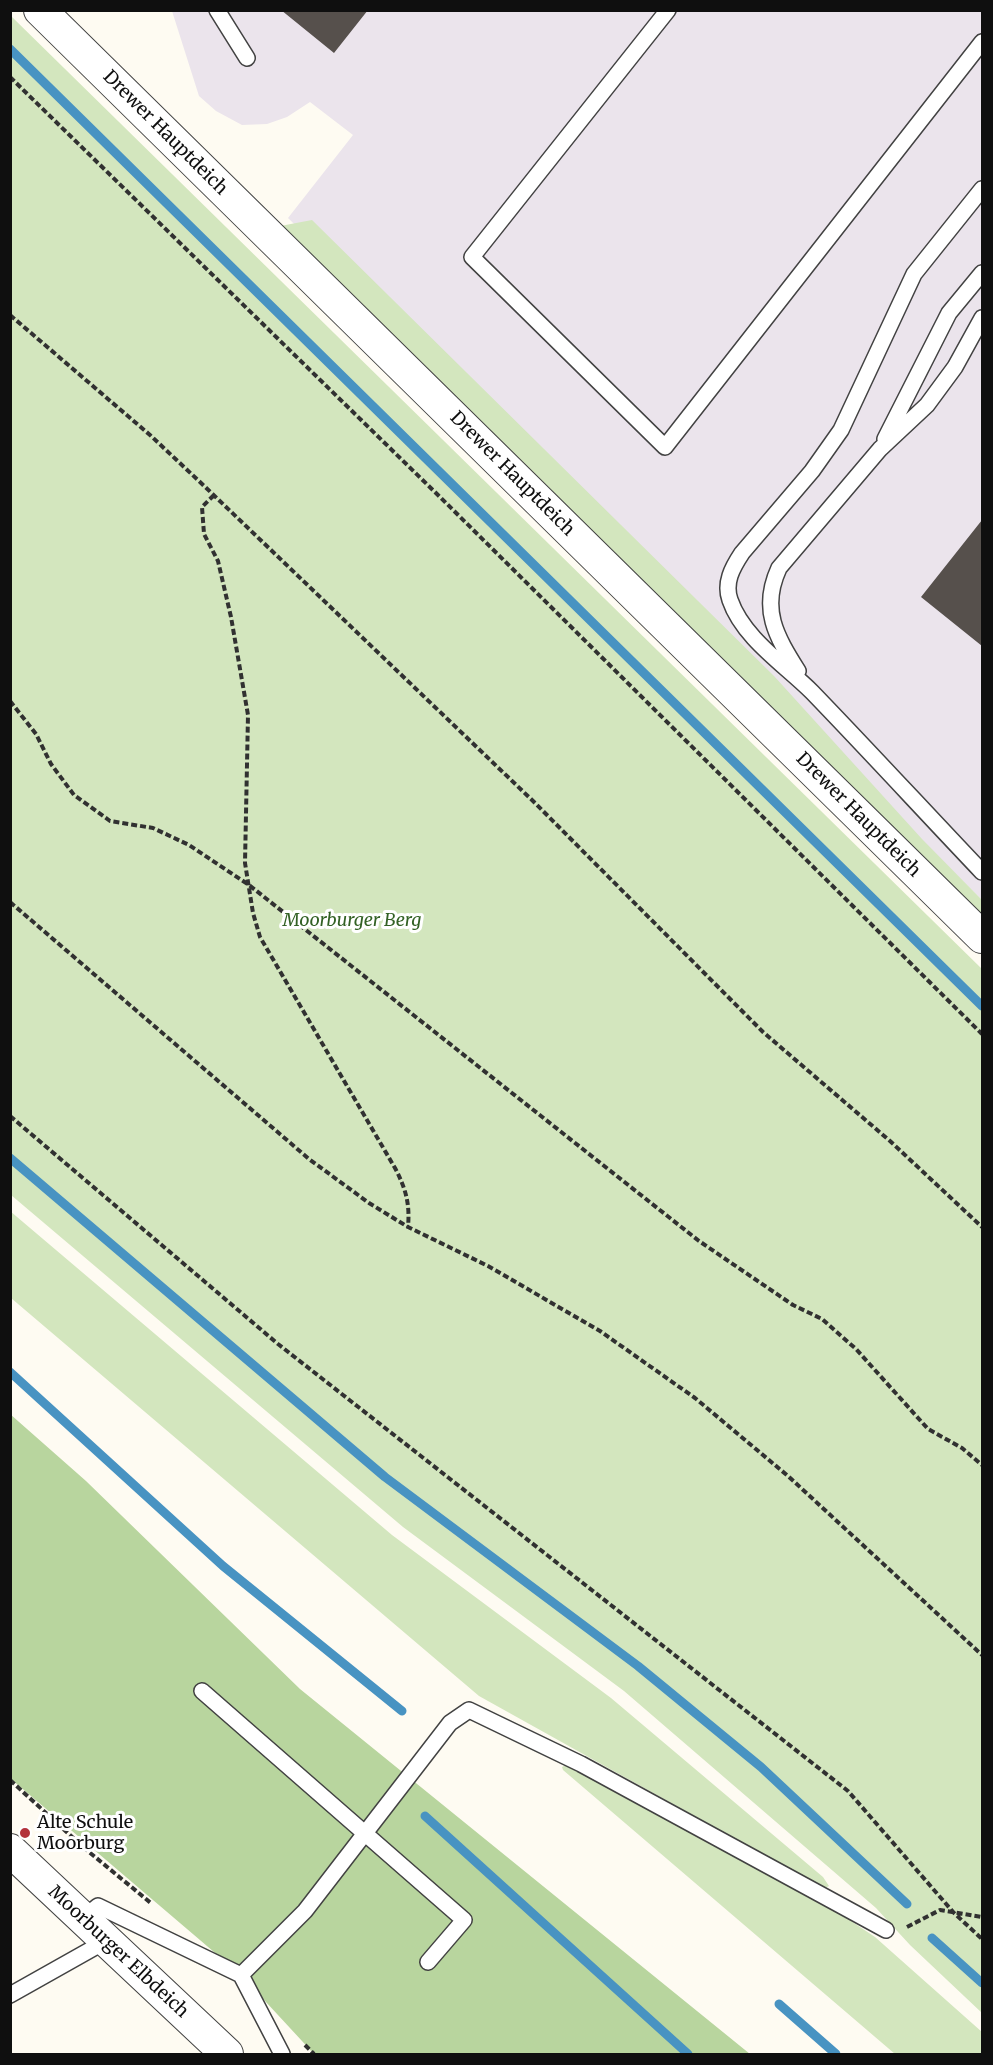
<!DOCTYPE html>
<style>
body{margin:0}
#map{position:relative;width:993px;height:2065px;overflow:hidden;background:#fefbf2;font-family:Merriweather,serif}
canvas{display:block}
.frame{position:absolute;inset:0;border:12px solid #0f0f0f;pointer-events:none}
</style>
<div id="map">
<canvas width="993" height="2065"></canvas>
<div class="frame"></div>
</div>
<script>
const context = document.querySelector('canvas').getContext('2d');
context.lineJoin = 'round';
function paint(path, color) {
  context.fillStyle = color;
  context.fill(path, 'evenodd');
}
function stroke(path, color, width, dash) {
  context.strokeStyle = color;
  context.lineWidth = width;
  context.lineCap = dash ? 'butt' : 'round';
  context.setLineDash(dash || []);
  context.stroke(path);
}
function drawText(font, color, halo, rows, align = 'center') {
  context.font = font + ' Merriweather,serif';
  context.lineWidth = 6;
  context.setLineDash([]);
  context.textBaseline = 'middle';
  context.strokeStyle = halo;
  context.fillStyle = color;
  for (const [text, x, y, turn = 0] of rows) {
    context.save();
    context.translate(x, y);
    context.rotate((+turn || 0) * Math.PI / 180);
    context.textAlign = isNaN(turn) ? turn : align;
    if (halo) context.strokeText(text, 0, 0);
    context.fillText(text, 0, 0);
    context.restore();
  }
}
paint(new Path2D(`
 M 172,11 L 982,11 L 982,900 L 288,218 L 353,135 L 310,102 L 287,117 L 267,124 L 242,125 L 216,111 L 199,96 Z`), '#ebe4ec');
paint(new Path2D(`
 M 11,16 L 982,969 L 982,2013 L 910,1945 L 876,1908 L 624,1691 L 403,1527 L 11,1195 Z
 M 312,220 L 774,676 L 922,839 L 982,900 L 982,927 L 275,227 Z
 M 10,1211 L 392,1535 L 611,1698 L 823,1877 L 829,1886 L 825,1888 L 820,1886 L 479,1696 L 11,1298 Z
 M 566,1765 L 842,1915 L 875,1937 L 982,2032 L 982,2054 L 895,2054 L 563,1770 L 562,1767 Z`), '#d3e6be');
paint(new Path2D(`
 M 10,1414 L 86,1481 L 300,1689 L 750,2054 L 314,2054 L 241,1975 L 11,1779 Z`), '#b8d59e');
stroke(new Path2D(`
 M 10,49 L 982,1006
 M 10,1158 L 385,1477 L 638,1666 L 761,1767 L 907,1904
 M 10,1372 L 223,1566 L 402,1711
 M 425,1816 L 688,2054
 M 932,1938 L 982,1983
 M 779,2004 L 836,2054`), '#4893c2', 9);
paint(new Path2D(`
 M 281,10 L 368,10 L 334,53 Z
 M 982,520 L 982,646 L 921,597 Z`), '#56504c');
const service = new Path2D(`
 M 217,10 L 247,58
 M 668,10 L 472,257 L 665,447 L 982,42
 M 982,189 L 914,274 L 841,430 L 812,471 L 742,553 C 732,568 724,583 730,600 C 743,638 785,665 812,692 C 869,751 925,812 982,872
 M 885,439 L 949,313 L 982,273
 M 798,671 C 776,636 760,609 779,568 L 880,449 L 927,405 L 955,367 L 982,318
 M 202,1691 L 464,1920 L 428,1962
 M 82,1919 L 98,1906 L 241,1975 L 282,2054
 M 241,1975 L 305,1911 L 450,1723 L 469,1710 L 581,1764 L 886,1930
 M 10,1995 L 106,1941`);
const minor = new Path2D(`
 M 40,10 L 982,937
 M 10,1850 L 227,2054`);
stroke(service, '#424242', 18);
stroke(minor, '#424242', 34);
stroke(new Path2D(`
 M 10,77 L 440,497 L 982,1034
 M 10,315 L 150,435 L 200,482 L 533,801 L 763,1032 L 890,1141 L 982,1227
 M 214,495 L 202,507 L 204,534 L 218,561 L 231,617 L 248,715 L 245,863 L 253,913 L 260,937 L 395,1168 C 406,1189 410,1204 408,1227
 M 10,701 L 36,734 L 51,764 L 74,795 L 110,821 L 153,828 L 189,845 L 249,885 L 699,1241 L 793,1305 L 822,1319 L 856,1349 L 928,1429 L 962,1448 L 982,1465
 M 10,902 L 309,1159 L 369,1203 L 408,1227 L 488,1266 L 600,1331 L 695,1398 L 788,1476 L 982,1655
 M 10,1116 L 278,1344 L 848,1791 L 954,1913 L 982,1939
 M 10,1780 L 83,1847 L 152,1904
 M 907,1927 L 940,1910 L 982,1917
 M 305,2045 L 314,2054`), '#313131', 4, [6, 3]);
stroke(service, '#fff', 15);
stroke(minor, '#fff', 32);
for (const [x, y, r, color] of [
 [25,1833,6,"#b3323b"]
]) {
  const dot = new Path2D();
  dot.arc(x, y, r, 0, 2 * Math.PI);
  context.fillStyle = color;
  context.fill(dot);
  stroke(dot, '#fff', 2);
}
drawText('18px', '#0f0f0f', '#fff', [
 ["Drewer Hauptdeich",165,133,45],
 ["Drewer Hauptdeich",512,474,45],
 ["Drewer Hauptdeich",858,815,45],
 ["Moorburger Elbdeich",118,1952,43]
]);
drawText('italic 18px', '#326124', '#fff', [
 ["Moorburger Berg",352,921]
]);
drawText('18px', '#0f0f0f', '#fff', [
 ["Alte Schule",37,1823],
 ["Moorburg",37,1844]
], 'left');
</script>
